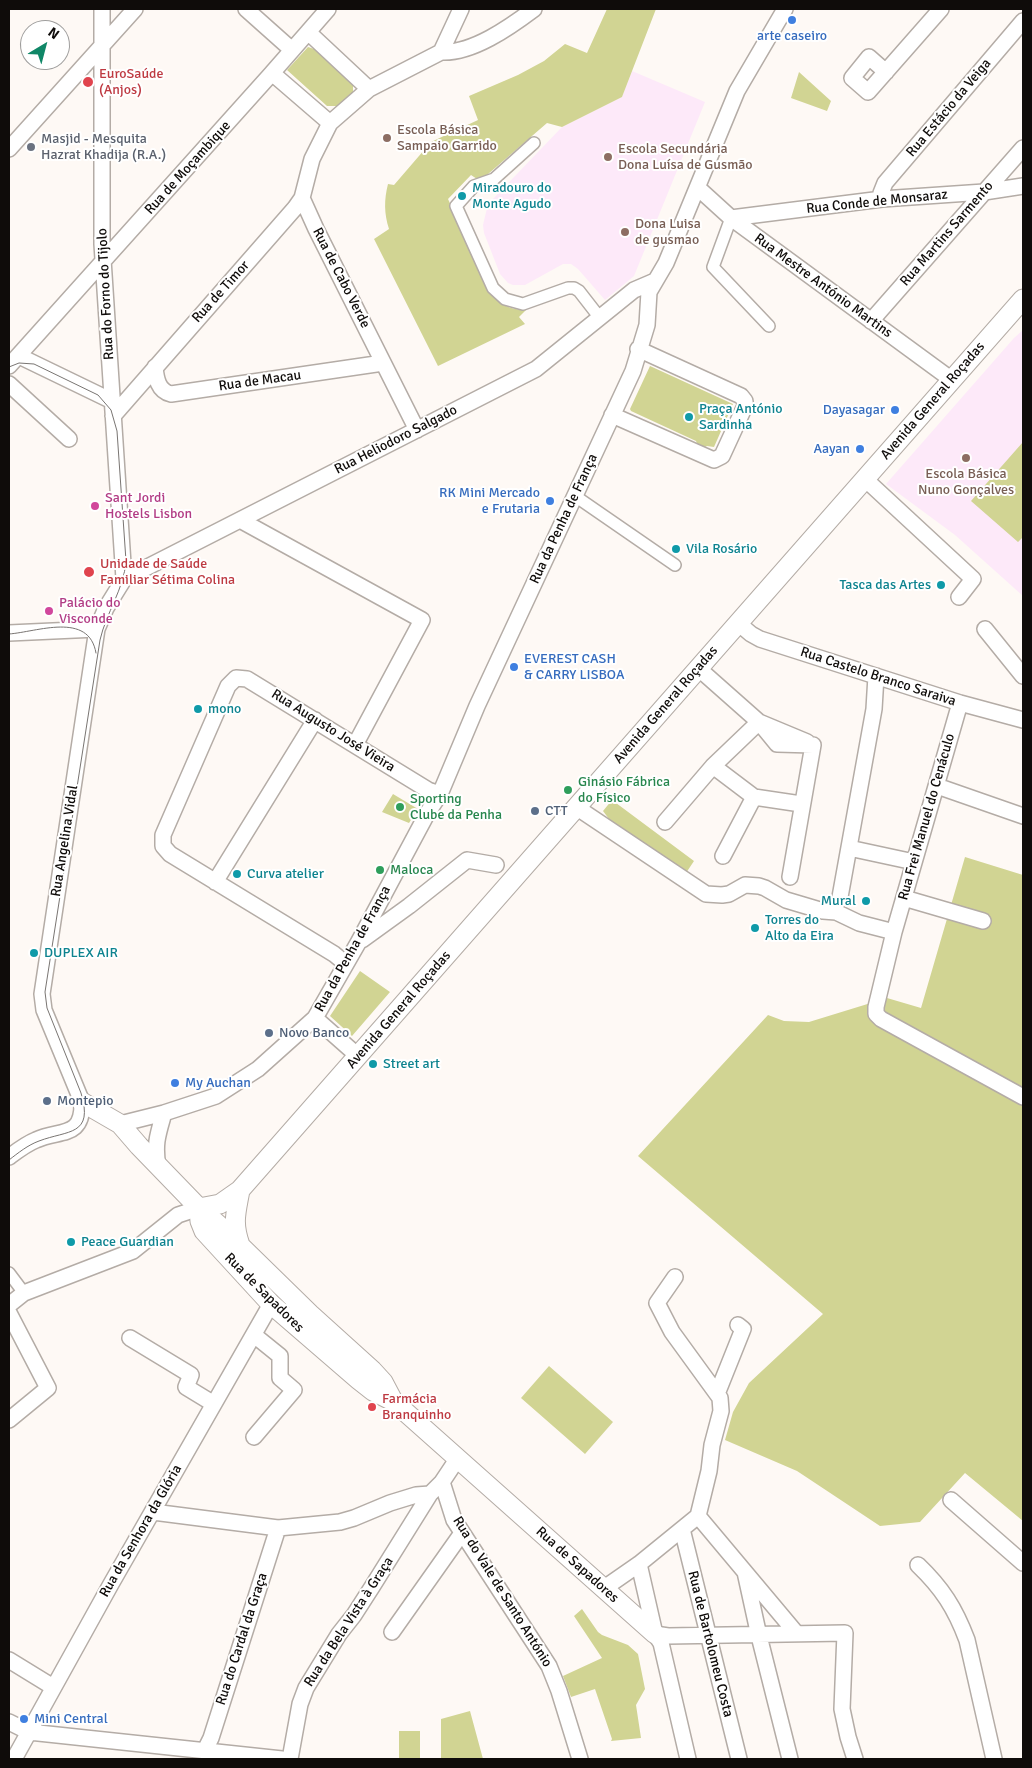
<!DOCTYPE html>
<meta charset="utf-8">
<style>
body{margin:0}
#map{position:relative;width:1032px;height:1768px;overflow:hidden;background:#fef9f5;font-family:Signika,sans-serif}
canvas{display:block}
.frame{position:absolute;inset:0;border:10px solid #0f0c0a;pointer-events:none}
.north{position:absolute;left:20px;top:20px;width:50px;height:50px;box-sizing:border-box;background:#fff;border:1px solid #9f9e9d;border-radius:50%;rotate:37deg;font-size:14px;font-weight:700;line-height:20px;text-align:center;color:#0f0c0a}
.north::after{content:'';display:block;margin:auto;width:18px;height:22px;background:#108767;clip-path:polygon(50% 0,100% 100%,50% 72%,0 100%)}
</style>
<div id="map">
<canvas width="1032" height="1768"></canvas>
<div class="frame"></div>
<div class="north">N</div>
</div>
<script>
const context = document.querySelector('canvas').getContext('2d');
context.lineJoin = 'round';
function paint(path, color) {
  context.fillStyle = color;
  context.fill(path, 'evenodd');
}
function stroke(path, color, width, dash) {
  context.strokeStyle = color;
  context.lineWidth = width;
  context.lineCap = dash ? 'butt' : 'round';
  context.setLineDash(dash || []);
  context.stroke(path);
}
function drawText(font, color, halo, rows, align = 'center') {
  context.font = font + ' Signika,sans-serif';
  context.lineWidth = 4;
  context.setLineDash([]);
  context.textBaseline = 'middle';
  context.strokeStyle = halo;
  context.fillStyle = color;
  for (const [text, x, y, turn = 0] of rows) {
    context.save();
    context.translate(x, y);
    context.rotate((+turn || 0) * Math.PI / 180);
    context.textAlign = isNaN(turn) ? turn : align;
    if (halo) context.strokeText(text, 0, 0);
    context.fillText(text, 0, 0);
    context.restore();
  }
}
paint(new Path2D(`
 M 632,71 L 705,102 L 634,276 L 605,300 L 578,269 L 571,264 L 563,264 L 525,285 L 513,285 L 508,283 L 500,274 L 484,233 L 483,225 L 487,208 L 492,200 L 562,127 L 622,97 Z
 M 1023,330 L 1023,596 L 955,535 L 886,484 L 1014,338 Z`), '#fde9f9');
paint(new Path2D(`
 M 607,9 L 656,9 L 622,97 L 562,127 L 547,123 L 480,181 L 471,175 L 448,199 L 493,296 C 503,306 513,311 527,309 L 519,317 L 525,324 L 438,366 L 374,239 L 389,229 C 384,213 384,200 388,184 L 394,185 L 431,142 L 478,120 L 469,96 L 518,75 L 544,61 L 565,44 L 587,53 Z
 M 308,47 L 314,49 L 353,84 L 353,92 L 337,106 L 327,106 L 287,70 Z
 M 799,72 L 831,101 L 827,111 L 791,98 Z
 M 650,366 L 733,404 L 714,447 L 707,446 L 703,448 L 698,446 L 696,441 L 631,411 L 630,409 Z
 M 1023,442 L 1023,537 L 1018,542 L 971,501 Z
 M 393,794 L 418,809 L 409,823 L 382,812 Z
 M 612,800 L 694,861 L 686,873 L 609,819 L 603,811 Z
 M 965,857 L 1023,875 L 1023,1521 L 965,1473 L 920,1522 L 880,1526 L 797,1471 L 725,1440 L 733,1412 L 749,1383 L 823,1314 L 638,1156 L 768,1015 L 784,1021 L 809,1022 L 887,998 L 921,1008 Z
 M 360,971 L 390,992 L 352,1036 L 330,1016 Z
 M 549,1366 L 613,1422 L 585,1454 L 521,1398 Z
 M 582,1609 L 598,1632 L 602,1635 L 628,1645 L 638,1654 L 645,1689 L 636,1705 L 641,1738 L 611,1741 L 612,1739 L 595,1689 L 571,1697 L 563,1676 L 602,1658 L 574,1616 Z
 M 470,1711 L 483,1759 L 441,1759 L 441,1719 Z
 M 399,1731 L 420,1731 L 420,1759 L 399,1759 Z`), '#d1d493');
const pedestrian = new Path2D(`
 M 534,143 L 494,179 L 474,186 L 456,206 L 493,288 L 505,299 L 523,304 L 568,288 L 574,288 L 579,291 L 600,318
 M 731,218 L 713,267 L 769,326
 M 575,496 L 675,565
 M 9,1273 L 24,1293`);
const minor = new Path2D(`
 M 102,9 L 102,244 L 124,579
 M 246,9 L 292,50
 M 308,32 L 328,9
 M 441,52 L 461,9
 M 886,72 L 869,57 L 852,78 L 868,92 L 941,9
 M 369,89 L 441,52 C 472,54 510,27 534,9
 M 9,149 L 135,9
 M 698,188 L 731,218 L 952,380
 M 302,198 L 316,229 L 417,430
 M 882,199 L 881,193 L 885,183 L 1023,21
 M 731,218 L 882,199 L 984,192 L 1023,186
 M 871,321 L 1023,148
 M 19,356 L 112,401
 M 9,366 L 272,73
 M 155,367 C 156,378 158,391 171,394 L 383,363
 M 9,384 L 69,439
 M 612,415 L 714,460 L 722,456 L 745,406 L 745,401 L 741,396 L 638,349
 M 113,416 L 295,208 L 302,198 L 312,159 L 330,123 L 369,89 L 308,32 L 272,73 L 330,123
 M 865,479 L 973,579 L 959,597
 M 240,520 L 422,620 L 355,745
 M 124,579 L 536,369 L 634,290 L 655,281
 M 738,623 L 751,634 L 760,639 L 960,703 L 1023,720
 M 985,629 L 1023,676
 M 9,633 L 97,629
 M 698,668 L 759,722 L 807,742
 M 960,703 L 894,932 L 876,1007 L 876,1014 L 881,1019 L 1023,1097
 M 713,766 L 754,797 L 801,804
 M 937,786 L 1023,816
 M 576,807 L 706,894 L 722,895 L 729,894 L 745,885 L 759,886 L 765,888 L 786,900 L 823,911 L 836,912 L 859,923 L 894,932
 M 665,822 L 713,766 L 759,722 L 777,744 L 813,745
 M 849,848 L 914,862
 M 723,856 L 754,797
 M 790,877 L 813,745
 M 215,882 L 315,720
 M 840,897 L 874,709 L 876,676
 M 904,898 L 983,921
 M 362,940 L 409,906 L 467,860 L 496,865
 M 345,963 L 334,954 L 170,854 L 163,846 L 163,835 L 228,686 L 236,678 L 247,679 L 428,790 L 440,794
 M 315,1018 L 358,1056
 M 120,1124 L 164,1113 L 216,1096 L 258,1069 L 315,1018 L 358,943 L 428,812 L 440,794 L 477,706 L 633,371 L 647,325 L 649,292 L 666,263 L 737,91 L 785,9
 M 9,1157 C 17,1151 26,1144 36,1140 C 60,1129 83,1139 82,1102 L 44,1010 L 42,994 L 97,629 L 106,608 L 124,579
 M 158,1166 C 154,1144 158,1134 164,1113
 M 9,1305 L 24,1293 L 133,1251 L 178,1215 L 199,1208
 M 9,1313 L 48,1388 L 9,1420
 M 130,1338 L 191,1375 L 186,1387 L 209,1401
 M 717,1394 L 743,1329 L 738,1325
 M 254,1437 L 294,1390 L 280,1378 L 280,1356 L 254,1335
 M 442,1482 L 454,1520 L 549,1666 L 559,1691 L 580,1759
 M 951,1500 L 1023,1563
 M 153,1512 L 278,1528 L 340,1522 L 354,1518 L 390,1503 L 416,1495 L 430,1494 L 442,1482 L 458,1458
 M 698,1516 L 797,1634
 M 682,1529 L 739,1759
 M 639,1564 L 655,1634 L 661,1643 L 688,1759
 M 918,1565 C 942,1588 955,1608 967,1640 L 994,1759
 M 745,1572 L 759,1636 L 790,1759
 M 603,1589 L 639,1564 L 698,1516 L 709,1471 L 712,1445 L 721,1411 L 720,1398 L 672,1332 L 657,1303 L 675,1277
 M 392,1632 L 462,1533
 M 655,1634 L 668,1636 L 845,1633 L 842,1709 L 848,1737 L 855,1759
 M 9,1660 L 53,1687
 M 9,1722 L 29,1732 L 282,1759
 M 205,1750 L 211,1738 L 278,1528
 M 14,1759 L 111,1584 L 271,1304
 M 290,1759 L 300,1704 L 306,1688 L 339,1634 L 354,1615 L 372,1587 L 430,1494`);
const tertiary = new Path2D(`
 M 82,1102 L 120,1124 L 139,1146 L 199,1208 L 223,1229 L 310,1314 L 372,1370 L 383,1382 L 393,1401
 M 199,1208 L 220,1204 L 240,1190 L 1023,299
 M 199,1208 L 200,1221 L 204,1231 L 271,1304 L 359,1380 L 373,1391 L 393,1401 L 655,1634
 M 240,1245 C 232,1222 236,1213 240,1190`);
stroke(pedestrian, '#b4aca6', 14);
stroke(minor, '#b4aca6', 18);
stroke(tertiary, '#b4aca6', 21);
stroke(pedestrian, '#fff', 11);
stroke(minor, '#fff', 15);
stroke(tertiary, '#fff', 19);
stroke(new Path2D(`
 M 9,367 L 19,363 L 34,364 L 98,395 L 111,410 L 117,431 L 126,561 C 124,589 106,613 100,640 L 45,992 L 47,1008 L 81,1093 C 94,1136 68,1130 39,1141 C 28,1145 18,1153 9,1160
 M 9,634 C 37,632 89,611 96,653`), '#797572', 1);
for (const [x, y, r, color] of [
 [792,20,5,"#3f7fe0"],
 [88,82,6,"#e0444e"],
 [387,138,5,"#8d6e63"],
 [31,147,5,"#6b7280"],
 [608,157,5,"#8d6e63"],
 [462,196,5,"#0f9aa8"],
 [625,232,5,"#8d6e63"],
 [895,410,5,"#3f7fe0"],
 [689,417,5,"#0f9aa8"],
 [860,449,5,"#3f7fe0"],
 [966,458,5,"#8d6e63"],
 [550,501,5,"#3f7fe0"],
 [95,506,5,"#d1479c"],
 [676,549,5,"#0f9aa8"],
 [89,572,6,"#e0444e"],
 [941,585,5,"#0f9aa8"],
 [49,611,5,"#d1479c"],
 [514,667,5,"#3f7fe0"],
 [198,709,5,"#0f9aa8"],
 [568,790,5,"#2e9e5b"],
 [400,807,5,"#2e9e5b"],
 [535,811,5,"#5c6f8a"],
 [380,870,5,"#2e9e5b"],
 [237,874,5,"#0f9aa8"],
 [866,901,5,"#0f9aa8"],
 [755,928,5,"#0f9aa8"],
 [34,953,5,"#0f9aa8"],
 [269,1033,5,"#5c6f8a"],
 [373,1064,5,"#0f9aa8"],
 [175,1083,5,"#3f7fe0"],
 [47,1101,5,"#5c6f8a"],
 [71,1242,5,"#0f9aa8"],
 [372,1407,5,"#e0444e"],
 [24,1719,5,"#3f7fe0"]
]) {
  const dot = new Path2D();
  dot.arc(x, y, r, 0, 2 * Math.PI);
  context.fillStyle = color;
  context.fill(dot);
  stroke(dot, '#fff', 2);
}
drawText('14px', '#366cbe', '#fff', [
 ["arte caseiro",792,36,"center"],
 ["Dayasagar",885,410],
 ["Aayan",850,449],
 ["RK Mini Mercado",540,493],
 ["e Frutaria",540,509],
 ["EVEREST CASH",524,659,"left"],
 ["& CARRY LISBOA",524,675,"left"],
 ["My Auchan",185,1083,"left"],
 ["Mini Central",34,1719,"left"]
], 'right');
drawText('14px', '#be3a42', '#fff', [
 ["EuroSaúde",99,74],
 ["(Anjos)",99,90],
 ["Unidade de Saúde",100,564],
 ["Familiar Sétima Colina",100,580],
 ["Farmácia",382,1399],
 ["Branquinho",382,1415]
], 'left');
drawText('14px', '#0f0c0a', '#fff', [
 ["Rua Estácio da Veiga",949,108,-50],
 ["Rua de Moçambique",188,168,-48],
 ["Rua Conde de Monsaraz",877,202,-6],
 ["Rua Martins Sarmento",947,234,-49],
 ["Rua de Cabo Verde",341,278,63],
 ["Rua Mestre António Martins",823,286,36],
 ["Rua de Timor",221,292,-48],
 ["Rua do Forno do Tijolo",106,294,-93],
 ["Rua de Macau",260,381,-8],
 ["Avenida General Roçadas",933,401,-49],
 ["Rua Heliodoro Salgado",396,440,-27],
 ["Rua da Penha de França",564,519,-65],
 ["Rua Castelo Branco Saraiva",878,677,18],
 ["Avenida General Roçadas",666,705,-49],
 ["Rua Augusto José Vieira",333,731,32],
 ["Rua Frei Manuel do Cenáculo",927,817,-74],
 ["Rua Angelina Vidal",65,841,-81],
 ["Rua da Penha de França",353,949,-61],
 ["Avenida General Roçadas",399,1010,-49],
 ["Rua de Sapadores",264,1293,45],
 ["Rua da Senhora da Glória",141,1531,-60],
 ["Rua de Sapadores",577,1565,42],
 ["Rua do Vale de Santo António",502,1592,58],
 ["Rua da Bela Vista à Graça",349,1622,-57],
 ["Rua do Cardal da Graça",242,1639,-72],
 ["Rua de Bartolomeu Costa",710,1644,76]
]);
drawText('14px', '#785e54', '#fff', [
 ["Escola Básica",397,130],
 ["Sampaio Garrido",397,146],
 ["Escola Secundária",618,149],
 ["Dona Luísa de Gusmão",618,165],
 ["Dona Luisa",635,224],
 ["de gusmao",635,240],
 ["Escola Básica",966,474,"center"],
 ["Nuno Gonçalves",966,490,"center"]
], 'left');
drawText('14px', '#5b616d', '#fff', [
 ["Masjid - Mesquita",41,139],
 ["Hazrat Khadija (R.A.)",41,155]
], 'left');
drawText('14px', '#0d838f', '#fff', [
 ["Miradouro do",472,188],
 ["Monte Agudo",472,204],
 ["Praça António",699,409],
 ["Sardinha",699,425],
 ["Vila Rosário",686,549],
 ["Tasca das Artes",931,585,"right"],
 ["mono",208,709],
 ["Curva atelier",247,874],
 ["Mural",856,901,"right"],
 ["Torres do",765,920],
 ["Alto da Eira",765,936],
 ["DUPLEX AIR",44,953],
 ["Street art",383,1064],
 ["Peace Guardian",81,1242]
], 'left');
drawText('14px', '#b23c85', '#fff', [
 ["Sant Jordi",105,498],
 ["Hostels Lisbon",105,514],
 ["Palácio do",59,603],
 ["Visconde",59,619]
], 'left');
drawText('14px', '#27864d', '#fff', [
 ["Ginásio Fábrica",578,782],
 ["do Físico",578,798],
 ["Sporting",410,799],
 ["Clube da Penha",410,815],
 ["Maloca",390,870]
], 'left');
drawText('14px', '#4e5e75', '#fff', [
 ["CTT",545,811],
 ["Novo Banco",279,1033],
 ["Montepio",57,1101]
], 'left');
</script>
